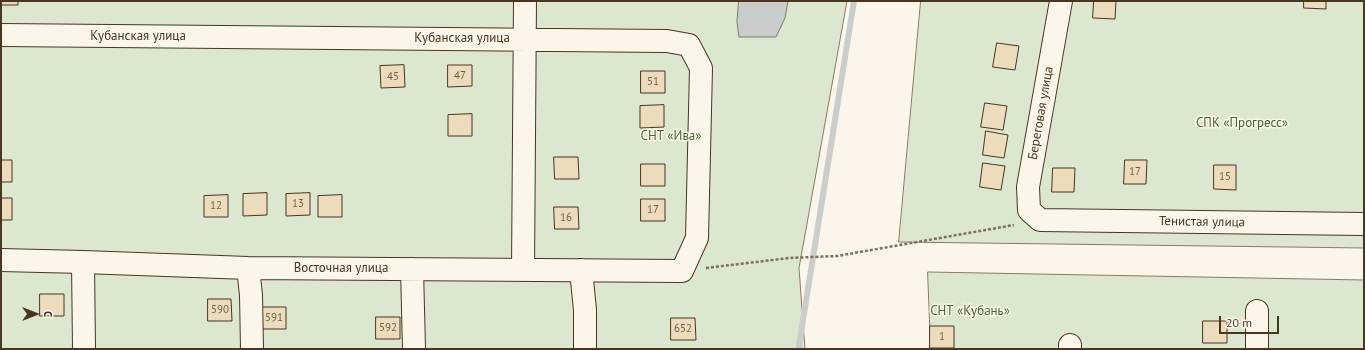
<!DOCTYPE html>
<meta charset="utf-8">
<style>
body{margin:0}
#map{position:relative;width:1365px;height:350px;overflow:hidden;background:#fbf6e9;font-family:"PT Sans",sans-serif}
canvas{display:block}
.frame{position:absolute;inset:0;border:2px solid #4a3520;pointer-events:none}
.north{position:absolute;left:16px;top:294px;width:40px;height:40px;-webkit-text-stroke:3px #fbf6e9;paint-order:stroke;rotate:90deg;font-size:11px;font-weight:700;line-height:16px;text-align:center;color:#4a3520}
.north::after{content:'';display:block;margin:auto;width:14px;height:18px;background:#4a3520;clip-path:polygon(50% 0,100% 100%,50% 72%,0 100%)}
.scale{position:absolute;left:1219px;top:316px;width:60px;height:18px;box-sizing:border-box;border:2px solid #4a3520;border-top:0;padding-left:5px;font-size:12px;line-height:14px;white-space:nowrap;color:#4a3520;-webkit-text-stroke:3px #fbf6e9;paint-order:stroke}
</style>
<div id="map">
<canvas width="1365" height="350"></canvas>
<div class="frame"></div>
<div class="north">С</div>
<div class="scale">20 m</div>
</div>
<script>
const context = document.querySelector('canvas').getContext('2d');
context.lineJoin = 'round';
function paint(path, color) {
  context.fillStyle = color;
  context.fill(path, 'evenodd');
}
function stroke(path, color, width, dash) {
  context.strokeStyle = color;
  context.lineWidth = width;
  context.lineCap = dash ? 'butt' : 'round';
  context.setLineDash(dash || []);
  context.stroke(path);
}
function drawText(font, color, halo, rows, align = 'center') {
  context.font = font + ' "PT Sans",sans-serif';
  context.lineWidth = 3;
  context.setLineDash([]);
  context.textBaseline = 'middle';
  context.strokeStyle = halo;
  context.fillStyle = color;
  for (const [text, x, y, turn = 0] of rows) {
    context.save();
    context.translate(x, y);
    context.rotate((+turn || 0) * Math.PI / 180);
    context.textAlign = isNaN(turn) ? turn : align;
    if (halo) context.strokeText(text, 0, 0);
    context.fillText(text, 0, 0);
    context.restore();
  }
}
const green = new Path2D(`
 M 1,1 L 847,1 L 799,268 L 805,349 L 1,349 Z
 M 921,1 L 1364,1 L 1364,248 L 899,242 Z
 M 928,272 L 1364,280 L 1364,349 L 931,349 Z`);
paint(green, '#dce7d0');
stroke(green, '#887966', 1);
const water = new Path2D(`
 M 739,1 L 788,1 L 785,18 L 776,37 L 739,37 L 737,22 Z`);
paint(water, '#c9cecd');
stroke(water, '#887966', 1);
stroke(new Path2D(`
 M 800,349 L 799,345 L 854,1`), '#c9cecd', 6);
const building = new Path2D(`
 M 1,1 L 18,1 L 18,5 L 1,5 Z
 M 1094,1 L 1116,1 L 1115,19 L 1093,18 Z
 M 1304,1 L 1326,1 L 1326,9 L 1304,8 Z
 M 997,43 L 1019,46 L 1015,70 L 993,67 Z
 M 404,65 L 405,87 L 381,88 L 380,66 Z
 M 448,65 L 472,65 L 472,86 L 448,87 Z
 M 641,71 L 665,71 L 665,93 L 641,93 Z
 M 985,103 L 1007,106 L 1003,130 L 981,127 Z
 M 664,105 L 664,127 L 640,128 L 640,106 Z
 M 472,114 L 472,136 L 448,136 L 448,115 Z
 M 986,131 L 1008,135 L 1004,158 L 983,155 Z
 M 554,157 L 578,157 L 579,179 L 555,179 Z
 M 1,160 L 12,160 L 12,182 L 1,182 Z
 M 1125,160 L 1147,160 L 1146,184 L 1124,184 Z
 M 983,163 L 1005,166 L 1001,190 L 980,187 Z
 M 641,164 L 665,164 L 665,186 L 641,186 Z
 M 1214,165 L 1236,165 L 1236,190 L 1214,189 Z
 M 1053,168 L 1075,168 L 1074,192 L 1052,192 Z
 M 267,193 L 267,215 L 243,216 L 243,194 Z
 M 310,193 L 310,215 L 286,216 L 286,194 Z
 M 228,195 L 228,217 L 204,217 L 204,196 Z
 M 342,195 L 342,217 L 318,217 L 318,196 Z
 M 1,198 L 12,198 L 12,220 L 1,220 Z
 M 641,199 L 665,199 L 665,221 L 641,221 Z
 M 554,207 L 578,207 L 579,229 L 555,229 Z
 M 40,294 L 64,294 L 64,316 L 40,316 Z
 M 208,299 L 231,299 L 232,321 L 208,321 Z
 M 262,307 L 286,307 L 286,329 L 262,329 Z
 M 376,317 L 400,317 L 400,339 L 376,339 Z
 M 671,318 L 695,318 L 696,340 L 671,340 Z
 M 1203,321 L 1227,321 L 1227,343 L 1203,343 Z
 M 930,326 L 954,326 L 954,348 L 930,348 Z`);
paint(building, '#ecdcbc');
stroke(building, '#4a3520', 1);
const minor = new Path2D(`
 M 1061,1 L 1028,187 L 1029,210 L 1040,220 L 1364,224
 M 1,35 L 667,41 L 689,45 L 701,68 L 697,238 L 682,271 L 248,268 L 83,262 L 1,260
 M 83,262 L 84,349
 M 248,268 L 251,295 L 252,349
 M 412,269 L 414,349
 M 523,270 L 525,1
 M 581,270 L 585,310 L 585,349
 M 1257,311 L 1257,349
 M 1070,345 L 1070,349`);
stroke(minor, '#4a3520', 24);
stroke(new Path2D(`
 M 706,268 L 789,258 L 837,256 L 1014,225`), '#7f6f5c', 2.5, [3, 2]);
stroke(minor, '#fbf6e9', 22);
drawText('11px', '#725f47', null, [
 ["47",460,76],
 ["45",393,77],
 ["51",653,82],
 ["17",1135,172],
 ["15",1225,177],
 ["13",298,204],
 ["12",216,206],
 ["17",653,210],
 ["16",566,218],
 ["590",220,310],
 ["591",274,318],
 ["592",388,328],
 ["652",683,329],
 ["1",942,337]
]);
drawText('13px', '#4a3520', '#fbf6e9', [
 ["Кубанская улица",138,36],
 ["Кубанская улица",462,38],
 ["Береговая улица",1041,113,-80],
 ["Тенистая улица",1202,222,1],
 ["Восточная улица",341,268]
]);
drawText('13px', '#436837', '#fbf6e9', [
 ["СПК «Прогресс»",1242,123],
 ["СНТ «Ива»",671,136],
 ["СНТ «Кубань»",970,311]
]);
</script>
